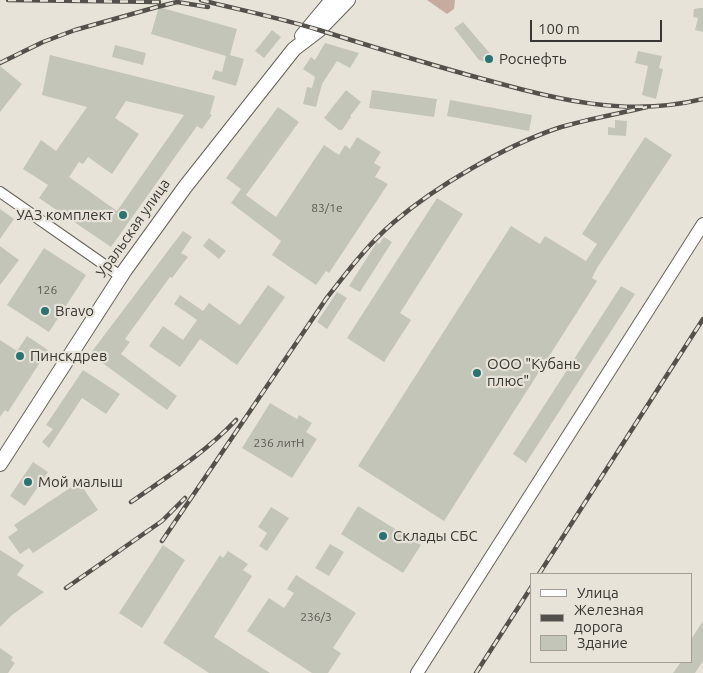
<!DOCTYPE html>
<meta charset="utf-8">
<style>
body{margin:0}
#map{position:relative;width:703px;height:673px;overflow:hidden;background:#e8e3d8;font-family:Ubuntu,sans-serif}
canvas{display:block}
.legend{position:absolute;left:530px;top:573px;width:162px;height:90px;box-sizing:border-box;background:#e8e3d8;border:1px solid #a29e96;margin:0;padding:6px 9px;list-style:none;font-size:15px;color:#393733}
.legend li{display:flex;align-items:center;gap:10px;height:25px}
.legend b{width:25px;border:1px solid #a29e96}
.scale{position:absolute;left:530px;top:20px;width:132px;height:22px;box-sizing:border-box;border:2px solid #393733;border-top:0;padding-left:6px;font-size:15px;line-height:18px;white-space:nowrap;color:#393733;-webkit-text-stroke:4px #e8e3d8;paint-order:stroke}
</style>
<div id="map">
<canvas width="703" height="673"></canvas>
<ul class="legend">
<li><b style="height:6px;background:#fff"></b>Улица</li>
<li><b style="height:6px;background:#54514c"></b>Железная дорога</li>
<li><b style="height:14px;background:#c4c5b9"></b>Здание</li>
</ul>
<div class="scale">100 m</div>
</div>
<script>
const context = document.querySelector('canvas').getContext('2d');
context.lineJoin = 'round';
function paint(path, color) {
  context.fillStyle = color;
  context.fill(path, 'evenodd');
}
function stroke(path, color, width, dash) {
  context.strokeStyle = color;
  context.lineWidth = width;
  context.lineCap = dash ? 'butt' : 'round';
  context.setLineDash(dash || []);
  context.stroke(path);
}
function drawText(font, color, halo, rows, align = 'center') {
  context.font = font + ' Ubuntu,sans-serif';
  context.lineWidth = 4.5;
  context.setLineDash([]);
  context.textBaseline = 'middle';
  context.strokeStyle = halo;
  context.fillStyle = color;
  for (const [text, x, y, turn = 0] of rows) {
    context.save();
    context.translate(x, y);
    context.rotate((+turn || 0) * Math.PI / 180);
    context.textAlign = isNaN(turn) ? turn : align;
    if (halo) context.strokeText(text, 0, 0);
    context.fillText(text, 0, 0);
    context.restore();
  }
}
paint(new Path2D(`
 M 427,0 L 455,0 L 454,9 L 447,14 Z`), '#c6aca0');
paint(new Path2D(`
 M 159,7 L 237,29 L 230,55 L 244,59 L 236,86 L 212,79 L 215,70 L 222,72 L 226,56 L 151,34 Z
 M 699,8 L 703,8 L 703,32 L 695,30 L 698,18 L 693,17 L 694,9 Z
 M 463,22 L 494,58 L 492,64 L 479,60 L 454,28 Z
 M 272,30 L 281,37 L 264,58 L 255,51 Z
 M 325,43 L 359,53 L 350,68 L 337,61 L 322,84 L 316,107 L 303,104 L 307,87 L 312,88 L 315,77 L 303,69 L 311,57 L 315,60 Z
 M 115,45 L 146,53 L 143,65 L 112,57 Z
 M 638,51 L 662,56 L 659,68 L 663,69 L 656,99 L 642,95 L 648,66 L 635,63 Z
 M 50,55 L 215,96 L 210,114 L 212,115 L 202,129 L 197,126 L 111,247 L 39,198 L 48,185 L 23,169 L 41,140 L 56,151 L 87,107 L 42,95 ZM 126,101 L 184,115 L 117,211 L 69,177 L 79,162 L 83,164 L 88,157 L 112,174 L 139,134 L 115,118 Z
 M 0,66 L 22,84 L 0,112 Z
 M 346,90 L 361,102 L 350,116 L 351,117 L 342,130 L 339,130 L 324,118 Z
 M 372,90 L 437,99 L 434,117 L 369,108 Z
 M 450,100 L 532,115 L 529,131 L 447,116 Z
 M 278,107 L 299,122 L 246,195 L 276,217 L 324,145 L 339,155 L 345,145 L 350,149 L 357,137 L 381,152 L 374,163 L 381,167 L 375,177 L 388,184 L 329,273 L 326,271 L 316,285 L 272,255 L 281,241 L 231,203 L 241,189 L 226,178 Z
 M 615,120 L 627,121 L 626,136 L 608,135 L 608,127 L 615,128 Z
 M 645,137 L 672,155 L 597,268 L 592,278 L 597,281 L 444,521 L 358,466 L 511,226 L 540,244 L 545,236 L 586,261 L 597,244 L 582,234 Z
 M 437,198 L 463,214 L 400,313 L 411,320 L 384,362 L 347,338 Z
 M 0,209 L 14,219 L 0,239 Z
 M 183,231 L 192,237 L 181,253 L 188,257 L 172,278 L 170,277 L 125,339 L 130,342 L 121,354 L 177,396 L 167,410 L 90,354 Z
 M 384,237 L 392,242 L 360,292 L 349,286 L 377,242 L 379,244 Z
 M 209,238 L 226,251 L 219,259 L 203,246 Z
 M 0,246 L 19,260 L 0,285 Z
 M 44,248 L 86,275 L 49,332 L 7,305 Z
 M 268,285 L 285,297 L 237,365 L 200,339 L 180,367 L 149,346 L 163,326 L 183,340 L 197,320 L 174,304 L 180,295 L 203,311 L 209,303 L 240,325 Z
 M 621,286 L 635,294 L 526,463 L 513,454 Z
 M 337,292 L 347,298 L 327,329 L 317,322 Z
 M 27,336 L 48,350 L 8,412 L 5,410 L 0,417 L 0,340 L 17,351 Z
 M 83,370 L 120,394 L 106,414 L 82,398 L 49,448 L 42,442 L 53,429 L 46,425 Z
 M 270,403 L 297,419 L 299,415 L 312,423 L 306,432 L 317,439 L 292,478 L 242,448 Z
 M 33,462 L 48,472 L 25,506 L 10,496 Z
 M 79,482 L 98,510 L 33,553 L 29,548 L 20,554 L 8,537 L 18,530 L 14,525 Z
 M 358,506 L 421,545 L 403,573 L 341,534 Z
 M 271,507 L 289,518 L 267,551 L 259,546 L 267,533 L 258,527 Z
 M 330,544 L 344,552 L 329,576 L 315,568 Z
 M 163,545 L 185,560 L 142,628 L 119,613 Z
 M 0,550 L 24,565 L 17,575 L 44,592 L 12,615 L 0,627 Z
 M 228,551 L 248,564 L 243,570 L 252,576 L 214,637 L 270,673 L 209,673 L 163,643 L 220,555 L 223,558 Z
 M 296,575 L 356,613 L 333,648 L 341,653 L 328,673 L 312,673 L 247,631 L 269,598 L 284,608 L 294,593 L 287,589 Z
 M 703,621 L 703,661 L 695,673 L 673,673 L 681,662 L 692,662 L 692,638 Z
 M 0,648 L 13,657 L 11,660 L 15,663 L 8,673 L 0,673 Z`), '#c4c5b9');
const minor = new Path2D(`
 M 0,192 L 119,275`);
const tertiary = new Path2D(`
 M 417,673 L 703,224`);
const secondary = new Path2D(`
 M 302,36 L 332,0
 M 0,464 L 125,270 L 185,187 L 294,49 L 319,30 L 348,0`);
stroke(minor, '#666258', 12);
stroke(tertiary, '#666258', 14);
stroke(secondary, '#666258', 16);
stroke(minor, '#fff', 10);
stroke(tertiary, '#fff', 12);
stroke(secondary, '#fff', 14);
const rail = new Path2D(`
 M 8,0 L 159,2
 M 201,0 C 240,10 280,18 319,30 C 373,47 427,64 483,79 C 556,99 626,118 703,99
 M 0,63 L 43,42 L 75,30 L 157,7 L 177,2 L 208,7
 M 131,502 C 168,476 205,453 236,420
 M 162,541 L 326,299 C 347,272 368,244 394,222 C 436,186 505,146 558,128 C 587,119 618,114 647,107
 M 539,574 L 703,319
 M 66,588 L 162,521 L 185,498
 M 476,673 L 532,586`);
stroke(rail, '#54514c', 4.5);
stroke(rail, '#e8e3d8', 2.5, [8]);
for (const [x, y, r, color] of [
 [489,59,5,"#297372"],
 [123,215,5,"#297372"],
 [45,311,5,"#297372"],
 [20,356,5,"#297372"],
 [477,373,5,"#297372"],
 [28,482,5,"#297372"],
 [383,536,5,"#297372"]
]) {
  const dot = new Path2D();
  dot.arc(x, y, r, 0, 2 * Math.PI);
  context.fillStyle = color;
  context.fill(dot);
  stroke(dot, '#e8e3d8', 2);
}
drawText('12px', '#5c5a54', null, [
 ["83/1е",327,208],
 ["126",47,290],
 ["236 литН",279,443],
 ["236/3",316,617]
]);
drawText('15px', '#393733', '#e8e3d8', [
 ["Роснефть",499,59],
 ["УАЗ комплект",113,215,"right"],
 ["Bravo",55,311],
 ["Пинскдрев",30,356],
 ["ООО \"Кубань",487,364],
 ["плюс\"",487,381],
 ["Мой малыш",38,482],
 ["Склады СБС",393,536]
], 'left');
drawText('15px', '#393733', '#e8e3d8', [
 ["Уральская улица",133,228,-55]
]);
</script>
